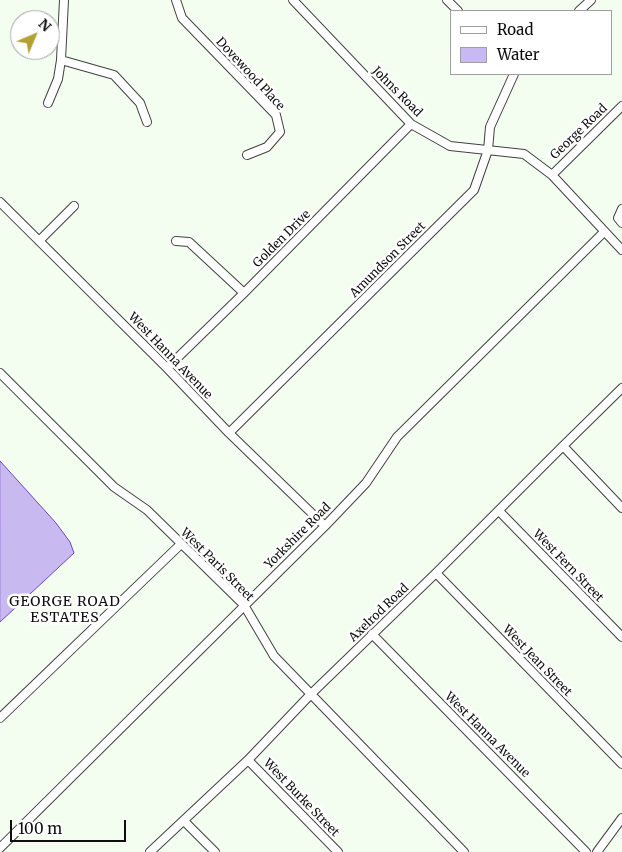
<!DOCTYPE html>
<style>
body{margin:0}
#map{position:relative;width:622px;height:852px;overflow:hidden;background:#f4fef0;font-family:Merriweather,serif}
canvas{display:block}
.legend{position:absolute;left:450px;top:10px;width:162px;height:65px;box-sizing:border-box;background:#fff;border:1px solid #9f9f9f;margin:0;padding:6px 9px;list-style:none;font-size:15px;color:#0e0e0e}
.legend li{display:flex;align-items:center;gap:10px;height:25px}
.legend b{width:25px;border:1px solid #9f9f9f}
.north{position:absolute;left:10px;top:10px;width:50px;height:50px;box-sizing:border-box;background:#fff;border:1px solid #9f9f9f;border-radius:50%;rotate:45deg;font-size:14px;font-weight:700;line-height:20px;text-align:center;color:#0e0e0e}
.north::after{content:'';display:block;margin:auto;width:18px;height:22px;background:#b3a132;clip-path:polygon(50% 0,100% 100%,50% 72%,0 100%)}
.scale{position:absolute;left:10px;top:820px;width:116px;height:22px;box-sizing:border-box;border:2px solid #0e0e0e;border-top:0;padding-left:6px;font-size:15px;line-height:18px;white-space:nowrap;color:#0e0e0e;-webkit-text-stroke:4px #fff;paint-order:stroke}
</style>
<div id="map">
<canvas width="622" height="852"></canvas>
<ul class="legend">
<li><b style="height:6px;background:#fff"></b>Road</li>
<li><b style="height:14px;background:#c9b9f1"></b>Water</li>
</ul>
<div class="north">N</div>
<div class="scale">100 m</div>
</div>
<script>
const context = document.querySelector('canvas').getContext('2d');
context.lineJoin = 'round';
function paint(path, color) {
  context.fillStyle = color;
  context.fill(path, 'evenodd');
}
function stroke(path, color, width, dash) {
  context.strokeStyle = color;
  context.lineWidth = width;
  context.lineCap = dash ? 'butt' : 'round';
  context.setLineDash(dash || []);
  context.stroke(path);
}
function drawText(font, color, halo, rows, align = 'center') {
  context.font = font + ' Merriweather,serif';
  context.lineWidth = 5;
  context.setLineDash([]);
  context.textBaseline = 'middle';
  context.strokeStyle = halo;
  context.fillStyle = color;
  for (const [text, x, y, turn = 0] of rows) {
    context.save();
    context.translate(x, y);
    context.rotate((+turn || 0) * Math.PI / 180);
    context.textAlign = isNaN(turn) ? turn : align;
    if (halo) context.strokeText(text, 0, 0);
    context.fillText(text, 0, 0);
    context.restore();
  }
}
const water = new Path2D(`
 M 0,461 L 56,523 L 70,542 L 74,553 L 0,622 Z`);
paint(water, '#c9b9f1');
stroke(water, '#6d46c2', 1);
const minor = new Path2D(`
 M 176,0 L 182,18 L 276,115 L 280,132 L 267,147 L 247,155
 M 293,0 L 411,124 L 450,146 L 524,154 L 552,175 L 622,250
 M 447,0 L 458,11
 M 579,11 L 591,0
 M 61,60 L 114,75 L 140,103 L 147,122
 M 48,103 L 58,79 L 61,60 L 64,0
 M 552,175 L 622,106
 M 0,202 L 167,368 L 229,433 L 325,526
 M 622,209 L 618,218 L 622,223
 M 39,241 L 74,206
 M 176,241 L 189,242 L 244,293
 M 167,368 L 244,293 L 411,124
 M 0,373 L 114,487 L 147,510 L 244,605 L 274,656 L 464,852
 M 229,433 L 474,190 L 488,150 L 490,127 L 514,74
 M 563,446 L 622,508
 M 499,511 L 622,637
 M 436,573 L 622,764
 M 372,634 L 586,852
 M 0,718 L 181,544
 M 248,760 L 338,852
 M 184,821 L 215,852
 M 0,848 L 325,526 L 366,483 L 397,437 L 604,232
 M 150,852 L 248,760 L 311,694 L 436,573 L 563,446 L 622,388
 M 597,852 L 622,818`);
stroke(minor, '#414141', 10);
stroke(minor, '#fff', 8);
drawText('12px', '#0e0e0e', '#fff', [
 ["Dovewood Place",250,74,47],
 ["Johns Road",397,92,45],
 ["George Road",579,132,-44],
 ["Golden Drive",282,239,-45],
 ["Amundson Street",388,260,-45],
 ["West Hanna Avenue",170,356,46],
 ["Yorkshire Road",298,536,-45],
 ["West Paris Street",217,565,45],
 ["West Fern Street",568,566,46],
 ["Axelrod Road",379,613,-44],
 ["West Jean Street",537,661,46],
 ["West Hanna Avenue",487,735,45],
 ["West Burke Street",301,798,46]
]);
context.letterSpacing = '1px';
drawText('14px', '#0e0e0e', '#fff', [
 ["GEORGE ROAD",65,602],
 ["ESTATES",65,618]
]);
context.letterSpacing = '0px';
</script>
